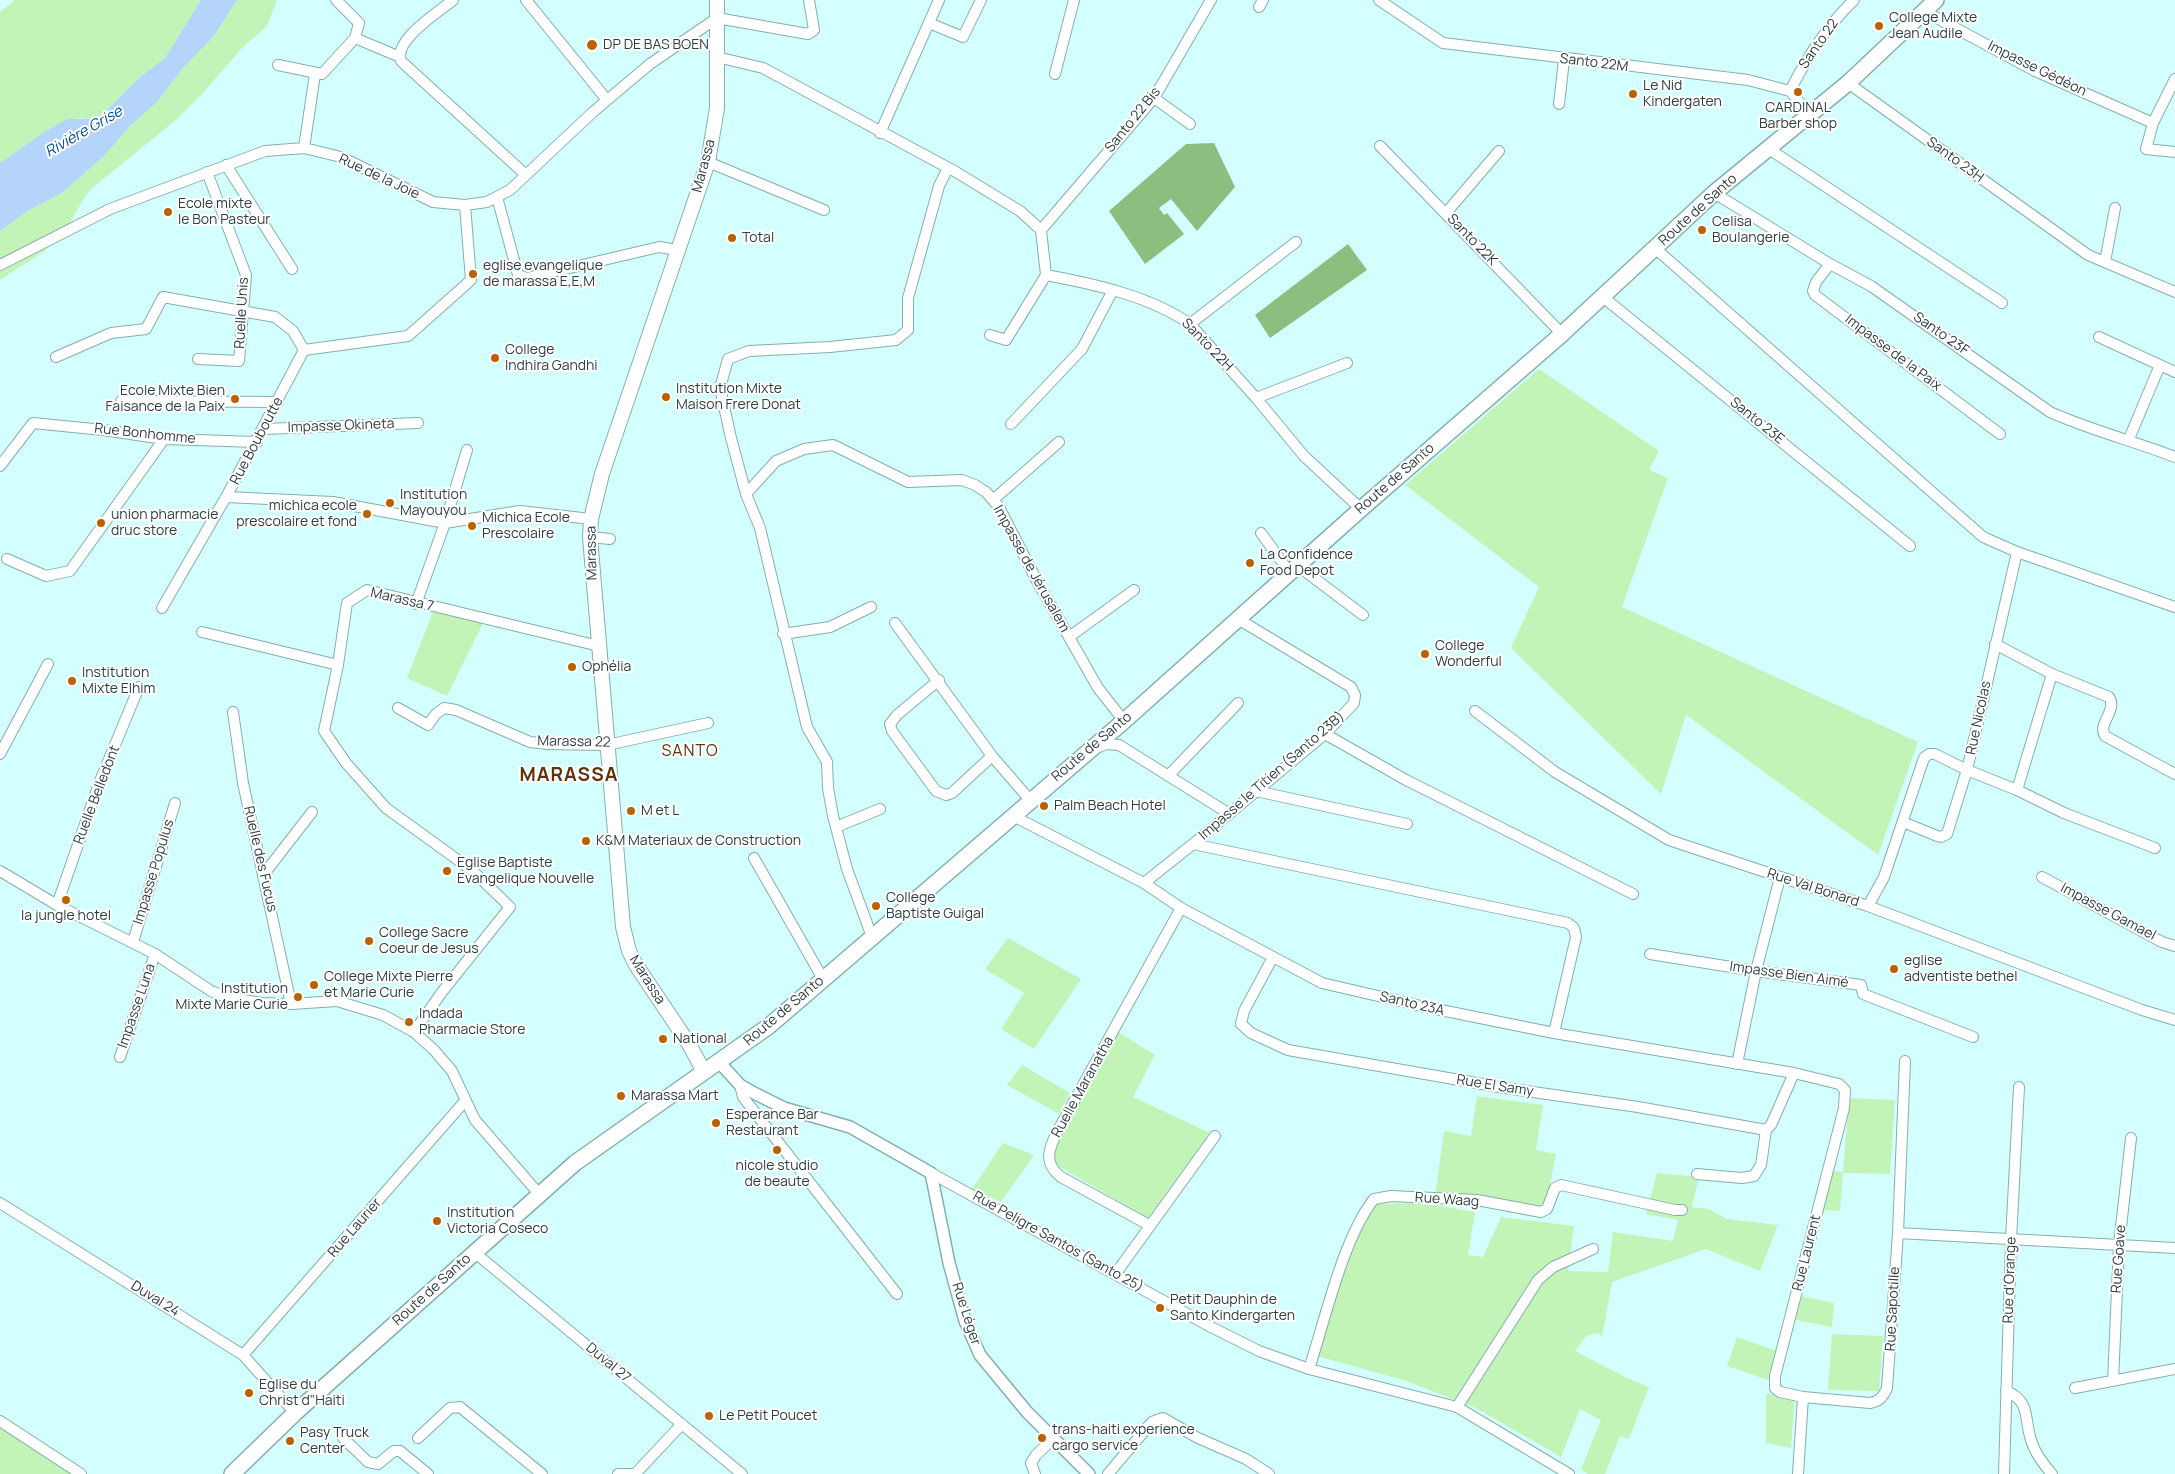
<!DOCTYPE html>
<meta charset="utf-8">
<style>
body{margin:0}
canvas{display:block;background:#d4ffff}
</style>
<canvas width="2175" height="1474"></canvas>
<script>
const context = document.querySelector('canvas').getContext('2d');
context.lineJoin = 'round';
function paint(path, color) {
  context.fillStyle = color;
  context.fill(path, 'evenodd');
}
function stroke(path, color, width, dash) {
  context.strokeStyle = color;
  context.lineWidth = width;
  context.lineCap = dash ? 'butt' : 'round';
  context.setLineDash(dash || []);
  context.stroke(path);
}
function drawText(font, color, halo, rows, align = 'center') {
  context.font = font + ' Manrope,sans-serif';
  context.lineWidth = 4;
  context.setLineDash([]);
  context.textBaseline = 'middle';
  context.strokeStyle = halo;
  context.fillStyle = color;
  for (const [text, x, y, turn = 0] of rows) {
    context.save();
    context.translate(x, y);
    context.rotate((+turn || 0) * Math.PI / 180);
    context.textAlign = isNaN(turn) ? turn : align;
    if (halo) context.strokeText(text, 0, 0);
    context.fillText(text, 0, 0);
    context.restore();
  }
}
paint(new Path2D(`
 M 15,0 L 201,0 L 165,58 L 140,77 L 102,115 L 90,119 L 80,118 L 54,126 L 0,163 L 0,12 Z
 M 237,0 L 277,0 L 267,26 L 242,48 L 203,93 L 176,120 L 91,189 C 79,203 74,220 62,234 C 47,253 20,266 0,280 L 0,231 L 29,210 L 62,193 L 104,156 L 129,127 L 158,101 L 182,69 L 214,36 Z
 M 1539,369 L 1659,451 L 1649,470 L 1668,478 L 1622,607 L 1918,742 L 1878,855 L 1686,715 L 1661,794 L 1511,648 L 1539,587 L 1405,485 Z
 M 435,607 L 484,621 L 447,696 L 407,678 Z
 M 1008,938 L 1081,979 L 1034,1049 L 1001,1029 L 1024,993 L 985,969 Z
 M 1117,1031 L 1155,1055 L 1133,1097 L 1210,1133 L 1148,1218 L 1046,1159 Z
 M 1022,1065 L 1070,1093 L 1059,1114 L 1007,1085 Z
 M 1477,1096 L 1543,1105 L 1536,1150 L 1556,1154 L 1545,1210 L 1435,1196 L 1444,1131 L 1471,1136 Z
 M 1849,1098 L 1895,1100 L 1890,1174 L 1843,1173 L 1840,1211 L 1820,1210 L 1827,1170 L 1843,1172 Z
 M 1003,1143 L 1034,1155 L 1001,1202 L 972,1189 Z
 M 1657,1173 L 1699,1177 L 1692,1207 L 1709,1209 L 1727,1219 L 1778,1225 L 1760,1271 L 1706,1249 L 1612,1282 L 1602,1337 L 1598,1333 L 1586,1336 L 1575,1351 L 1625,1377 L 1649,1387 L 1629,1439 L 1620,1436 L 1605,1474 L 1588,1474 L 1581,1469 L 1601,1420 L 1580,1409 L 1561,1457 L 1476,1408 L 1403,1380 L 1317,1356 L 1353,1244 L 1373,1204 L 1423,1203 L 1475,1212 L 1468,1255 L 1483,1257 L 1501,1217 L 1574,1226 L 1568,1271 L 1608,1272 L 1613,1232 L 1673,1241 L 1678,1220 L 1646,1214 Z
 M 1801,1296 L 1834,1303 L 1832,1327 L 1796,1320 Z
 M 1832,1334 L 1883,1336 L 1879,1391 L 1828,1390 Z
 M 1737,1337 L 1776,1351 L 1768,1380 L 1727,1366 Z
 M 1766,1394 L 1795,1394 L 1791,1448 L 1766,1443 Z
 M 0,1423 L 76,1468 L 71,1474 L 0,1474 Z`), '#c2f4b7');
paint(new Path2D(`
 M 1214,143 L 1235,187 L 1197,231 L 1171,199 L 1159,208 L 1164,215 L 1167,213 L 1184,234 L 1145,264 L 1109,211 L 1186,144 Z
 M 1348,244 L 1367,270 L 1270,338 L 1255,315 Z`), '#8cbe80');
paint(new Path2D(`
 M 201,0 L 237,0 L 214,36 L 182,69 L 158,101 L 129,127 L 104,156 L 62,193 L 29,210 L 0,231 L 0,163 L 46,131 L 67,119 L 90,119 L 102,115 L 140,77 L 165,58 Z`), '#b5d4f9');
const minor = new Path2D(`
 M 336,0 L 359,23 L 355,38 L 400,57
 M 453,0 C 439,12 393,40 401,61 L 526,175
 M 526,0 L 607,100
 M 1379,0 L 1443,43 L 1748,80 L 1790,91 L 1810,115
 M 1259,7 L 1263,0
 M 1924,11 L 2035,71 L 2153,123
 M 929,23 L 963,37 L 981,0
 M 717,57 L 763,68 L 956,172 L 1020,211 L 1041,230
 M 278,65 L 322,74 L 355,38
 M 1055,74 L 1074,0
 M 2175,79 L 2153,123 L 2146,149 L 2175,152
 M 1848,83 L 2088,255 L 2175,292
 M 1790,91 C 1807,57 1826,27 1854,0
 M 1154,98 L 1190,124
 M 1559,104 L 1564,60
 M 880,133 L 939,0
 M 1380,146 L 1562,334
 M 304,148 L 315,74
 M 1769,149 L 2002,303
 M 708,162 L 824,210
 M 226,165 L 292,269
 M 1714,193 L 1830,264 L 1871,286 L 2050,412 C 2090,430 2134,441 2175,457
 M 497,197 L 518,275 L 527,278 L 659,247 L 678,250
 M 1446,213 L 1499,151
 M 1041,230 L 1046,275 C 1094,284 1150,296 1190,324 L 1256,398 L 1304,456 L 1361,509
 M 1041,230 L 1154,98 L 1211,0
 M 1656,249 L 1983,537 L 2017,552 L 2175,607
 M 2105,262 L 2115,208
 M 1830,264 L 1816,282 L 1813,291 L 1815,295 L 2000,434
 M 0,265 L 110,209 L 265,151 L 304,148 L 341,157 L 433,202 L 465,205 L 487,202 L 510,190 L 593,112 L 650,64 L 717,18 L 808,34 L 814,30 L 809,0
 M 1603,297 L 1910,546
 M 1190,324 L 1296,242
 M 990,335 L 1006,340 L 1046,275
 M 2099,337 L 2175,372
 M 304,350 L 408,336 L 471,280 L 465,205
 M 56,357 L 111,333 L 146,329 L 163,297 L 275,317 L 293,331 L 304,350
 M 198,359 L 239,361 L 246,275 L 207,172
 M 1256,398 L 1347,363
 M 121,401 L 278,402
 M 1011,424 L 1082,349 L 1113,290
 M 264,429 L 418,423
 M 2129,439 L 2160,365
 M 0,466 L 33,423 L 103,430 L 164,439 L 257,442
 M 746,494 L 776,461 L 804,449 L 833,445 L 908,482 L 962,480 L 975,485 L 986,492 L 999,507 L 1037,581 L 1098,688 L 1124,721
 M 226,497 L 333,502 L 445,523 L 520,511 L 591,519
 M 993,500 L 1059,442
 M 1261,533 L 1290,573
 M 590,537 L 610,539
 M 7,559 L 46,576 L 70,571 L 164,439
 M 1298,566 L 1363,615
 M 416,604 L 445,523 L 467,450
 M 162,608 L 226,497 L 304,350
 M 895,623 L 992,756 L 1030,800
 M 202,632 L 338,665 L 347,603 L 367,590 L 599,646
 M 783,634 L 830,627 L 871,607
 M 1069,637 L 1134,590
 M 1995,644 L 2052,674 L 2109,697 C 2118,710 2097,724 2105,736 L 2175,774
 M 338,665 L 324,731 L 346,763 L 386,808 L 473,871 L 510,907 L 442,992 L 414,1032
 M 939,680 L 897,715 L 890,724 L 892,731 L 936,791 L 946,795 L 952,793 L 992,756
 M 398,708 L 428,725 L 436,714 L 444,708 L 456,710 L 530,742 L 548,744 L 607,745 L 708,723
 M 1475,711 L 1555,772 L 1669,840 L 1868,906 L 2142,1010 L 2175,1020
 M 233,712 L 243,783 L 291,1004
 M 1325,734 L 1406,780 L 1633,894
 M 1096,748 L 1106,744 L 1119,745 L 1228,813
 M 0,754 L 48,664
 M 1168,776 L 1238,703
 M 2017,790 L 2052,674
 M 1256,791 L 1407,824
 M 1013,816 L 1144,883 L 1181,908 L 1322,983 L 1421,1006 L 1554,1033 L 1794,1073 L 1839,1084 L 1845,1090 L 1844,1108 L 1775,1376 L 1775,1388 L 1780,1392 L 1803,1397
 M 1903,822 L 1937,836 L 1941,837 L 1947,834 L 1967,770 L 2017,790 L 2064,813 L 2155,848
 M 836,827 L 880,809
 M 1193,844 L 1568,923 L 1574,928 L 1576,937 L 1554,1033
 M 754,858 L 823,979
 M 0,871 L 57,905 L 155,954 L 211,991 L 226,997 L 261,1003 L 291,1004 L 337,1001 L 383,1015 L 414,1032 L 434,1050 L 452,1071 L 475,1120 L 540,1195
 M 264,874 L 312,812
 M 2042,877 L 2162,942 L 2175,946
 M 1144,883 L 1193,844 L 1325,734 L 1354,703 L 1355,695 L 1351,687 L 1238,619
 M 57,905 L 100,781 L 139,687
 M 1868,906 L 1884,877 L 1924,758 L 1929,754 L 1935,754 L 1967,770 L 2017,552
 M 872,937 L 847,869 L 833,816 L 828,788 L 827,762 L 807,727 L 760,528 L 746,494 L 731,438 L 720,388 L 728,359 L 749,351 L 830,347 L 896,340 L 908,330 L 908,298 L 939,186 L 948,168
 M 133,942 L 175,803
 M 1650,954 L 1756,971 L 1861,985 L 1863,994 L 1973,1037
 M 1273,957 L 1244,1011 L 1241,1024 L 1251,1033 L 1288,1050 L 1505,1088 L 1638,1107 L 1766,1130 L 1771,1125 L 1794,1073
 M 120,1057 L 155,954
 M 1737,1064 L 1756,971 L 1780,877
 M 740,1085 L 743,1097 L 897,1294
 M 931,1173 L 1211,1327 L 1259,1351 L 1309,1369 L 1457,1407 L 1569,1474
 M 1697,1174 L 1742,1178 L 1754,1176 L 1761,1165 L 1766,1130
 M 0,1203 L 243,1355 L 295,1413
 M 1149,1225 L 1061,1177 C 1044,1164 1048,1151 1056,1134 L 1181,908
 M 1898,1233 L 2175,1248
 M 474,1252 L 742,1474
 M 1116,1273 L 1215,1136
 M 243,1355 L 465,1101
 M 1309,1369 C 1325,1320 1343,1238 1374,1199 L 1391,1196 L 1477,1200 L 1541,1212 L 1547,1209 L 1555,1188 L 1561,1185 L 1675,1210 L 1682,1210
 M 2113,1381 L 2119,1245 L 2131,1138
 M 2075,1388 L 2175,1369
 M 2006,1391 C 2031,1401 2024,1419 2031,1440 C 2035,1454 2043,1464 2052,1474
 M 1457,1407 L 1538,1280 L 1553,1267 L 1593,1249
 M 0,1421 L 81,1474
 M 343,1438 L 368,1462 L 378,1464 L 394,1451 L 400,1451 L 428,1474
 M 418,1438 L 450,1408 L 460,1407 L 542,1474
 M 618,1474 L 630,1474
 M 632,1474 L 636,1473 L 682,1424
 M 1035,1474 L 1031,1463 L 1036,1455 L 1053,1439
 M 1108,1474 L 1152,1422 L 1163,1418 L 1198,1438 L 1246,1459 L 1269,1474
 M 1798,1474 L 1803,1397 L 1870,1403 C 1880,1401 1883,1397 1887,1388 L 1898,1233 L 1905,1061
 M 2004,1474 L 2011,1240 L 2019,1087`);
const tertiary = new Path2D(`
 M 720,1063 L 740,1085 L 754,1093 L 784,1108 L 850,1127 L 931,1173 L 949,1263 L 965,1321 L 980,1355 L 1027,1412 L 1089,1474`);
const secondary = new Path2D(`
 M 704,1072 L 689,1044 L 636,965 L 629,951 L 623,927 L 590,537 L 591,519 L 602,474 L 708,162 L 717,108 L 717,0`);
const primary = new Path2D(`
 M 232,1474 L 295,1413 L 575,1163 L 769,1026 L 1124,721 L 1361,509 L 1562,334 L 1714,193 L 1848,83 L 1936,0`);
stroke(minor, '#85aeae', 12);
stroke(tertiary, '#85aeae', 14);
stroke(secondary, '#85aeae', 16);
stroke(primary, '#85aeae', 18);
stroke(minor, '#fff', 10);
stroke(tertiary, '#fff', 11);
stroke(secondary, '#fff', 14);
stroke(primary, '#fff', 15);
for (const [x, y, r, color] of [
 [1879,26,5,"#bb6101"],
 [592,45,6,"#bb6101"],
 [1798,92,5,"#bb6101"],
 [1633,94,5,"#bb6101"],
 [168,212,5,"#bb6101"],
 [1702,230,5,"#bb6101"],
 [732,238,5,"#bb6101"],
 [473,274,5,"#bb6101"],
 [495,358,5,"#bb6101"],
 [666,397,5,"#bb6101"],
 [235,399,5,"#bb6101"],
 [390,503,5,"#bb6101"],
 [367,514,5,"#bb6101"],
 [101,523,5,"#bb6101"],
 [472,526,5,"#bb6101"],
 [1250,563,5,"#bb6101"],
 [1425,654,5,"#bb6101"],
 [572,667,5,"#bb6101"],
 [72,681,5,"#bb6101"],
 [1044,806,5,"#bb6101"],
 [631,811,5,"#bb6101"],
 [586,841,5,"#bb6101"],
 [447,871,5,"#bb6101"],
 [66,900,5,"#bb6101"],
 [876,906,5,"#bb6101"],
 [369,941,5,"#bb6101"],
 [1894,969,5,"#bb6101"],
 [314,985,5,"#bb6101"],
 [298,997,5,"#bb6101"],
 [409,1022,5,"#bb6101"],
 [663,1039,5,"#bb6101"],
 [621,1096,5,"#bb6101"],
 [716,1123,5,"#bb6101"],
 [777,1150,5,"#bb6101"],
 [437,1221,5,"#bb6101"],
 [1160,1308,5,"#bb6101"],
 [249,1393,5,"#bb6101"],
 [709,1416,5,"#bb6101"],
 [1042,1438,5,"#bb6101"],
 [290,1441,5,"#bb6101"]
]) {
  const dot = new Path2D();
  dot.arc(x, y, r, 0, 2 * Math.PI);
  context.fillStyle = color;
  context.fill(dot);
  stroke(dot, '#fff', 2);
}
drawText('14px', '#2f4040', '#fff', [
 ["College Mixte",1889,18],
 ["Jean Audile",1889,34],
 ["DP DE BAS BOEN",603,45],
 ["Le Nid",1643,86],
 ["Kindergaten",1643,102],
 ["CARDINAL",1798,108,"center"],
 ["Barber shop",1798,124,"center"],
 ["Ecole mixte",178,204],
 ["le Bon Pasteur",178,220],
 ["Celisa",1712,222],
 ["Boulangerie",1712,238],
 ["Total",742,238],
 ["eglise evangelique",483,266],
 ["de marassa E,E,M",483,282],
 ["College",505,350],
 ["Indhira Gandhi",505,366],
 ["Institution Mixte",676,389],
 ["Maison Frere Donat",676,405],
 ["Ecole Mixte Bien",225,391,"right"],
 ["Faisance de la Paix",225,407,"right"],
 ["Institution",400,495],
 ["Mayouyou",400,511],
 ["michica ecole",357,506,"right"],
 ["prescolaire et fond",357,522,"right"],
 ["union pharmacie",111,515],
 ["druc store",111,531],
 ["Michica Ecole",482,518],
 ["Prescolaire",482,534],
 ["La Confidence",1260,555],
 ["Food Depot",1260,571],
 ["College",1435,646],
 ["Wonderful",1435,662],
 ["Ophélia",582,667],
 ["Institution",82,673],
 ["Mixte Elhim",82,689],
 ["Palm Beach Hotel",1054,806],
 ["M et L",641,811],
 ["K&M Materiaux de Construction",596,841],
 ["Eglise Baptiste",457,863],
 ["Evangelique Nouvelle",457,879],
 ["College",886,898],
 ["Baptiste Guigal",886,914],
 ["la jungle hotel",66,916,"center"],
 ["College Sacre",379,933],
 ["Coeur de Jesus",379,949],
 ["eglise",1904,961],
 ["adventiste bethel",1904,977],
 ["College Mixte Pierre",324,977],
 ["et Marie Curie",324,993],
 ["Institution",288,989,"right"],
 ["Mixte Marie Curie",288,1005,"right"],
 ["Indada",419,1014],
 ["Pharmacie Store",419,1030],
 ["National",673,1039],
 ["Marassa Mart",631,1096],
 ["Esperance Bar",726,1115],
 ["Restaurant",726,1131],
 ["nicole studio",777,1166,"center"],
 ["de beaute",777,1182,"center"],
 ["Institution",447,1213],
 ["Victoria Coseco",447,1229],
 ["Petit Dauphin de",1170,1300],
 ["Santo Kindergarten",1170,1316],
 ["Eglise du",259,1385],
 ["Christ d\"Haiti",259,1401],
 ["Le Petit Poucet",719,1416],
 ["trans-haiti experience",1052,1430],
 ["cargo service",1052,1446],
 ["Pasy Truck",300,1433],
 ["Center",300,1449]
], 'left');
drawText('14px', '#2f4040', '#fff', [
 ["Santo 22",1819,44,-55],
 ["Santo 22M",1594,63,7],
 ["Impasse Gédéon",2037,69,26],
 ["Santo 22 Bis",1133,120,-51],
 ["Santo 23H",1955,160,36],
 ["Marassa",704,166,-75],
 ["Rue de la Joie",379,177,25],
 ["Route de Santo",1698,210,-42],
 ["Santo 22K",1472,240,46],
 ["Ruelle Unis",242,313,-87],
 ["Santo 23F",1941,334,35],
 ["Santo 22H",1207,345,46],
 ["Impasse de la Paix",1893,353,37],
 ["Santo 23E",1757,421,39],
 ["Impasse Okineta",341,426,-2],
 ["Rue Bonhomme",145,434,6],
 ["Rue Bouboutte",257,441,-62],
 ["Route de Santo",1395,479,-41],
 ["Marassa",592,553,-91],
 ["Impasse de Jérusalem",1031,569,61],
 ["Marassa 7",402,600,13],
 ["Rue Nicolas",1979,718,-78],
 ["Marassa 22",574,742,1],
 ["Route de Santo",1092,747,-40],
 ["Impasse le Titien (Santo 23B)",1272,776,-41],
 ["Ruelle Belledont",97,795,-69],
 ["Ruelle des Fucus",260,859,77],
 ["Impasse Populus",154,872,-73],
 ["Rue Val Bonard",1813,888,18],
 ["Impasse Gamael",2108,912,28],
 ["Impasse Bien Aimé",1789,975,8],
 ["Marassa",647,980,58],
 ["Santo 23A",1412,1004,13],
 ["Impasse Luna",137,1006,-71],
 ["Route de Santo",784,1011,-40],
 ["Rue El Samy",1495,1086,9],
 ["Ruelle Maranatha",1083,1087,-61],
 ["Rue Waag",1447,1200,4],
 ["Rue Laurier",355,1228,-49],
 ["Rue Peligre Santos (Santo 25)",1058,1242,29],
 ["Rue Laurent",1807,1253,-76],
 ["Rue Goave",2119,1259,-86],
 ["Rue d'Orange",2010,1280,-88],
 ["Route de Santo",432,1290,-42],
 ["Duval 24",155,1299,32],
 ["Rue Sapotille",1893,1309,-87],
 ["Rue Léger",966,1314,72],
 ["Duval 27",608,1363,40]
]);
drawText('italic 15px', '#005095', '#fff', [
 ["Rivière Grise",84,132,-30]
]);
context.letterSpacing = '1px';
drawText('16px', '#5f320e', '#fff', [
 ["SANTO",690,752]
]);
context.letterSpacing = '0px';
context.letterSpacing = '1px';
drawText('bold 19px', '#5f320e', '#fff', [
 ["MARASSA",569,776]
]);
context.letterSpacing = '0px';
</script>
